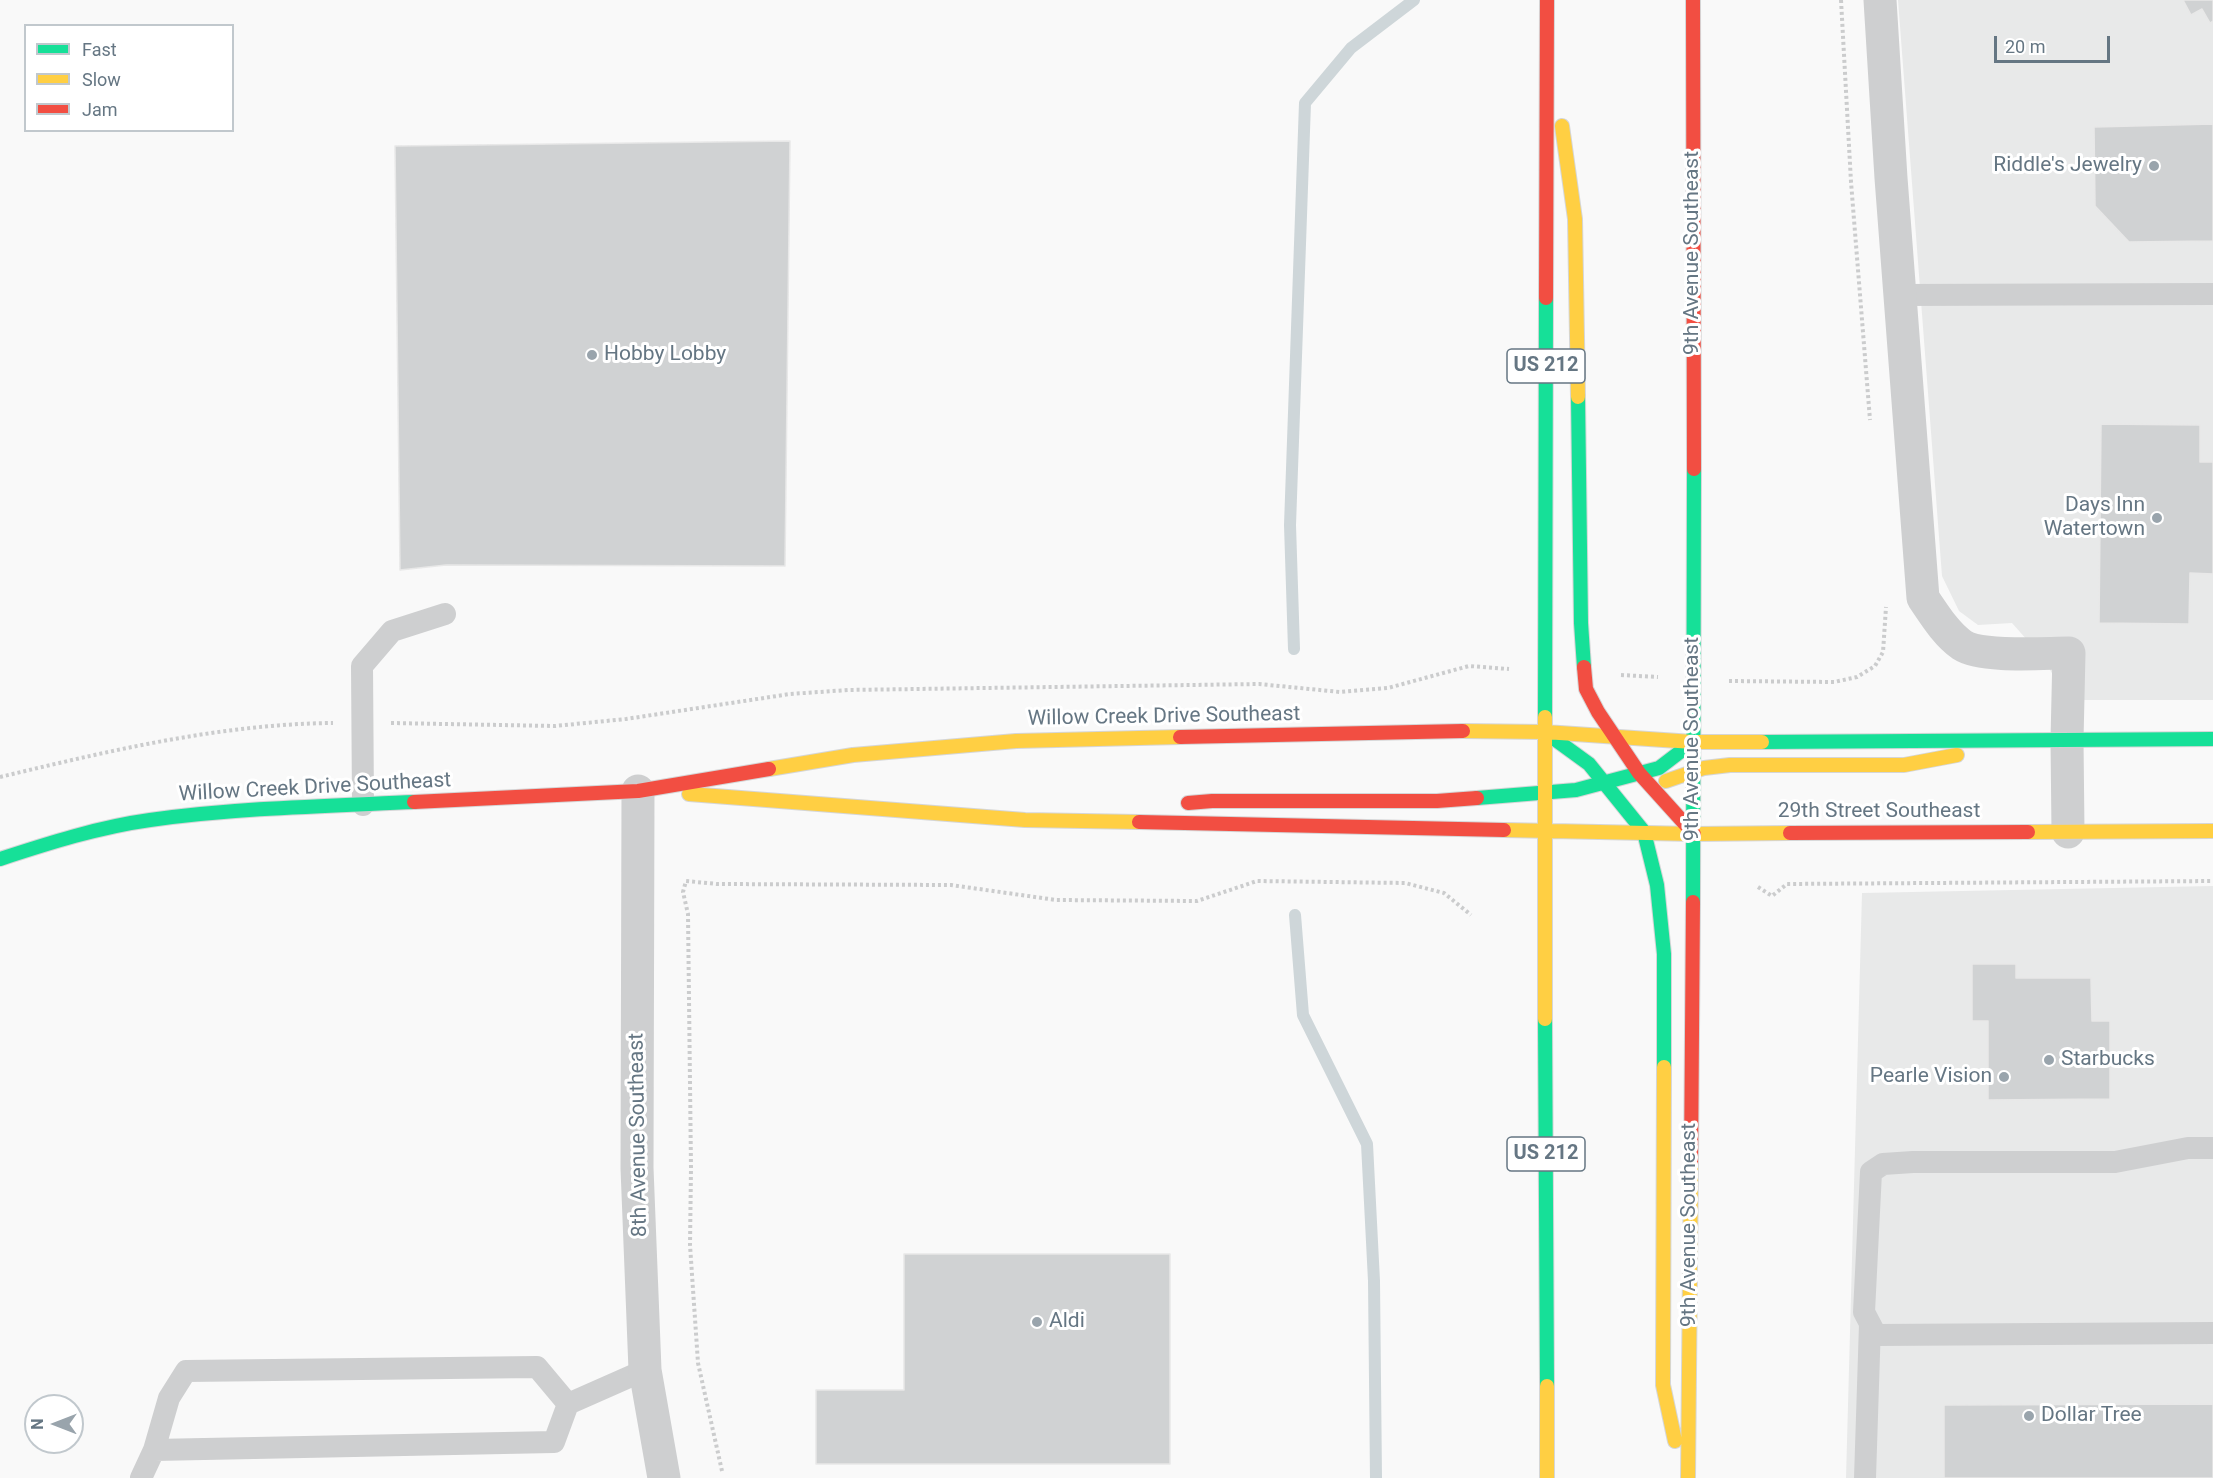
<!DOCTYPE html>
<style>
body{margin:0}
#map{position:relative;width:2213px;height:1478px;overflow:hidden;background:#f9f9f9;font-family:Roboto,sans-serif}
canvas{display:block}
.legend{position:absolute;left:24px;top:24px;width:210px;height:108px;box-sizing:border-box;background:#fff;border:2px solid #c1c8cd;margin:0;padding:8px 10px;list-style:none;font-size:18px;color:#657683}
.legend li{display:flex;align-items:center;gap:12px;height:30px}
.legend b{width:30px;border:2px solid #c1c8cd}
.north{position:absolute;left:24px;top:1394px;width:60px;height:60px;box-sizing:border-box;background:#fff;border:2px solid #c1c8cd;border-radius:50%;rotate:270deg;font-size:16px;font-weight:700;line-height:24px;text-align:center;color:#657683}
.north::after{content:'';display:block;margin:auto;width:21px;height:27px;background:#99a4ac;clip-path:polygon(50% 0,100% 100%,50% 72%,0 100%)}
.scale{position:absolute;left:1994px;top:36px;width:116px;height:27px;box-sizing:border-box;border:3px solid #657683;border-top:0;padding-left:8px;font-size:18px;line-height:21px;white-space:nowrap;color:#657683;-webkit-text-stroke:4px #fff;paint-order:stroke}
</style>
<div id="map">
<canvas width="2213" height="1478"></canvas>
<ul class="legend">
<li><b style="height:8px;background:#16e098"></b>Fast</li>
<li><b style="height:8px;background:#ffcf43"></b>Slow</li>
<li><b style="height:8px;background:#f24e42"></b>Jam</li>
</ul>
<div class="north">N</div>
<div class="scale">20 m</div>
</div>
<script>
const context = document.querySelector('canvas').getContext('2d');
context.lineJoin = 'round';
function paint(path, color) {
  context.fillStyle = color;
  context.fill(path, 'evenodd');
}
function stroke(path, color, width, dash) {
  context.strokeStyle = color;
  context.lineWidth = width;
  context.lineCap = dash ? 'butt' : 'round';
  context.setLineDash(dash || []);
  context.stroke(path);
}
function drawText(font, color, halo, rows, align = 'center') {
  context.font = font + ' Roboto,sans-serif';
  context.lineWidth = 6;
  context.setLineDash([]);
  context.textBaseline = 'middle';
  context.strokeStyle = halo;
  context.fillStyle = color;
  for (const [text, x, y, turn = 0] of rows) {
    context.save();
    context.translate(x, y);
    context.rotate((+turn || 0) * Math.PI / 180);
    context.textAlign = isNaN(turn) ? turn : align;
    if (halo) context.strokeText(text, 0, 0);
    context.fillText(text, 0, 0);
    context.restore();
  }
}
paint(new Path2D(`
 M 1898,0 L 2213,0 L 2213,700 L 2067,700 L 2044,659 L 2012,623 L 1978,625 L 1959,611 L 1942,576 Z
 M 2213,886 L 2213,1478 L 1846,1478 L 1862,893 Z`), '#e8e9e9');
stroke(new Path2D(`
 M 1294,649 L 1290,525 L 1305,103 L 1351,48 L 1414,0
 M 1295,915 L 1303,1015 L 1367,1144 L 1374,1281 L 1376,1478`), '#ced6d9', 12);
const building = new Path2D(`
 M 2183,0 L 2213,0 L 2213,21 L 2210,23 L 2202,9 L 2191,15 Z
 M 2213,124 L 2213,241 L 2129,242 L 2095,206 L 2094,127 Z
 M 790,141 L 785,566 L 446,565 L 400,570 L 395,146 Z
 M 2101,424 L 2200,425 L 2200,462 L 2213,462 L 2213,574 L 2190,573 L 2189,624 L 2099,623 Z
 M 1972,964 L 2016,964 L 2016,978 L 2091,978 L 2092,1021 L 2110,1021 L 2110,1099 L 1988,1100 L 1988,1021 L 1972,1021 Z
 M 904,1254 L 1170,1254 L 1170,1464 L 816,1464 L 816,1390 L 904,1390 Z
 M 2213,1404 L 2213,1478 L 1944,1478 L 1944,1405 Z`);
paint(building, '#d0d2d3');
stroke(building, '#e8e8e8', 1.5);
const fast = new Path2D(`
 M 1578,397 L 1581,623 L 1584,667
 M 1545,717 L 1546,298
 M 1545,732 L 1589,764 L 1644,832 L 1657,885 L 1664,954 L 1664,1067
 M 1762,742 L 2213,739
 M 1477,798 L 1576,790 L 1659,768 L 1693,742
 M 0,859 C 49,843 99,827 150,820 C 237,808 326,806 414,802
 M 1693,902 L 1694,469
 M 1545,1019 L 1547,1386`);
const slow = new Path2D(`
 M 1562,126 L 1575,219 L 1578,397
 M 1463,731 L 1545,732 L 1693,742 L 1762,742
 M 769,769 L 853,755 L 1016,741 L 1180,737
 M 1666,781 L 1704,768 L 1730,765 L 1904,765 L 1957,755
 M 689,794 L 1025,820 L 1139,822
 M 1504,830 L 1694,834 L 1790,833
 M 2028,832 L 2213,831
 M 1545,1019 L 1545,717
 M 1664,1067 L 1663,1385 L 1675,1441
 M 1547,1386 L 1547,1478
 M 1688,1478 L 1691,1162`);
const jam = new Path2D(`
 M 1693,0 L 1694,469
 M 1546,298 L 1547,0
 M 1584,667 L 1586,689 L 1598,712 L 1639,773 L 1694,834
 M 1180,737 L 1463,731
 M 414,802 L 638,791 L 769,769
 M 1188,803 L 1212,801 L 1437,801 L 1477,798
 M 1139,822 L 1504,830
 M 1790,833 L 2028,832
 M 1691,1162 L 1693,902`);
stroke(fast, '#d5d6d7', 16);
stroke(slow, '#d5d6d7', 16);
stroke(jam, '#d5d6d7', 16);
stroke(new Path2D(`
 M 1841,0 L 1851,182 L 1870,420
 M 1621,675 L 1658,677
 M 1729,681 L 1834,682 L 1857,677 L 1875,666 L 1883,652 L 1886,607
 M 391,723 L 555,726 L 626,719 L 790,694 L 848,690 L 1259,684 L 1340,692 L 1388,688 L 1469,666 L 1509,669
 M 0,777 C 109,751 220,724 333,723
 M 1758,887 L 1772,896 L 1787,884 L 2213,881
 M 722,1471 L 698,1363 L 690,1245 L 691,1168 L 688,914 L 683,892 L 686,881 L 717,884 L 951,885 L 1056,900 L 1197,901 L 1257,881 L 1405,883 L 1444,893 L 1471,915`), '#cbcccd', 4, [3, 3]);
stroke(new Path2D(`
 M 1899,295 L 2213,294
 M 363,805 L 362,666 L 392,631 L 445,614
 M 2213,1148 L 2188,1148 L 2115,1162 L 1913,1162 L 1883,1164 L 1871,1172 L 1864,1312 L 1876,1335 L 2213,1333
 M 154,1450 L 169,1398 L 186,1371 L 537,1367 L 568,1404
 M 141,1478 L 154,1450 L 554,1442 L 568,1404 L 645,1370
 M 1865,1478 L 1870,1324`), '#cecfd0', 22);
stroke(new Path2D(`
 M 1880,0 L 1891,178 L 1923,598 C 1934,614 1946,634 1962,645 C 1982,658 2044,653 2069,653 L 2067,740 L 2068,832
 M 638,791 L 637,1168 L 645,1370 L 664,1478`), '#cecfd0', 33);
stroke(fast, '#16e098', 14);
stroke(slow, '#ffcf43', 14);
stroke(jam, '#f24e42', 14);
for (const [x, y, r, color] of [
 [2154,166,6,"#99a4ac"],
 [592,355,6,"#99a4ac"],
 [2157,518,6,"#99a4ac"],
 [2049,1060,6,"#99a4ac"],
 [2004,1077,6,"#99a4ac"],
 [1037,1322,6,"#99a4ac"],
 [2029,1416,6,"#99a4ac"]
]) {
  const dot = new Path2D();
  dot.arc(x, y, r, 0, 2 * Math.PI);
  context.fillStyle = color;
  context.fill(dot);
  stroke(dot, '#fff', 2);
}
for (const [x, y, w] of [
 [1546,366,78],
 [1546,1154,78]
]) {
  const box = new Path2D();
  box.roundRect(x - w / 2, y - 17, w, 34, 4.5);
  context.fillStyle = '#fff';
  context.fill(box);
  stroke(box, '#657683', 1.5);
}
drawText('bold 20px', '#657683', null, [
 ["US 212",1546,366],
 ["US 212",1546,1154]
]);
drawText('21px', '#657683', '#fff', [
 ["Riddle's Jewelry",2142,166,"right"],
 ["Hobby Lobby",604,355],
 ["Days Inn",2145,506,"right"],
 ["Watertown",2145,530,"right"],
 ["Starbucks",2061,1060],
 ["Pearle Vision",1992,1077,"right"],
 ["Aldi",1049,1322],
 ["Dollar Tree",2041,1416]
], 'left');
drawText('21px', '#657683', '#fff', [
 ["9th Avenue Southeast",1693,253,-90],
 ["Willow Creek Drive Southeast",1164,717,-1],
 ["9th Avenue Southeast",1693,739,-90],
 ["Willow Creek Drive Southeast",315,788,-3],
 ["29th Street Southeast",1879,812],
 ["8th Avenue Southeast",639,1135,-91],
 ["9th Avenue Southeast",1690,1225,-90]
]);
</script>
